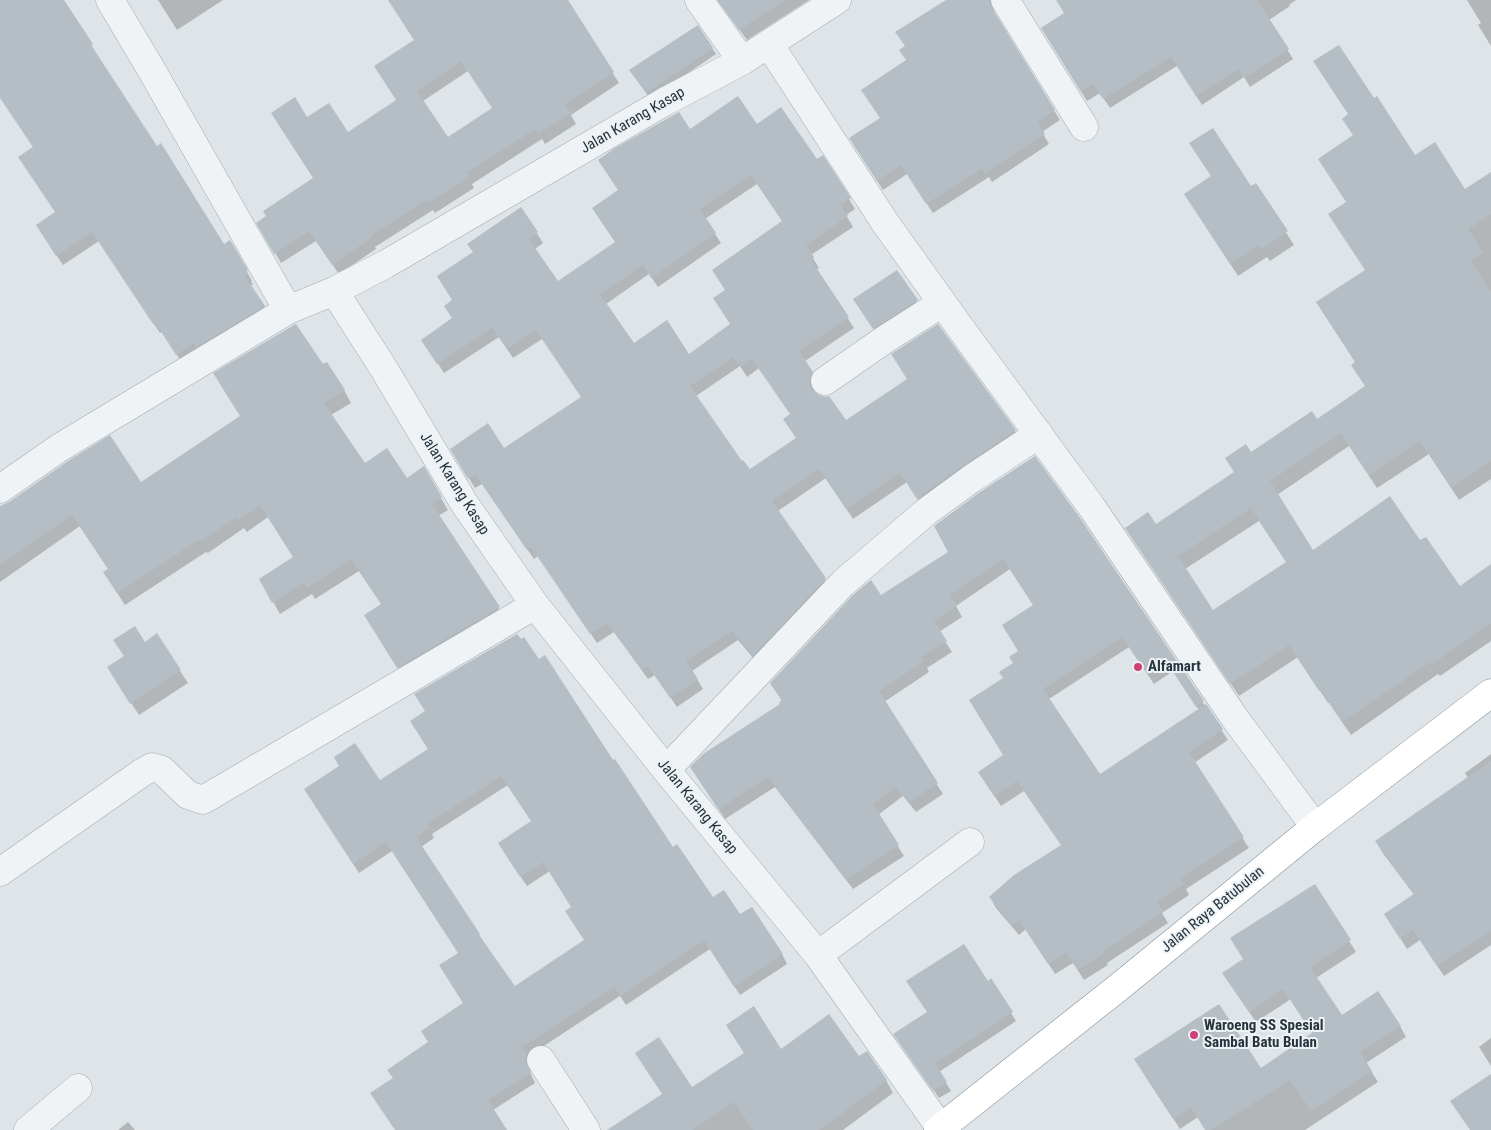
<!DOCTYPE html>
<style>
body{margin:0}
canvas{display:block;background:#dee4e7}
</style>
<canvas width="1491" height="1130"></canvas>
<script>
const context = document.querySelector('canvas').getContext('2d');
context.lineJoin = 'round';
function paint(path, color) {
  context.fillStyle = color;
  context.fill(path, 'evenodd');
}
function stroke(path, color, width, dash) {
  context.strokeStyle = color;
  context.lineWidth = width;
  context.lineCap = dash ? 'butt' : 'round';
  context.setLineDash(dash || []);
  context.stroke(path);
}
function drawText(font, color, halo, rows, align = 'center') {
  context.font = font + ' "Roboto Condensed",sans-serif';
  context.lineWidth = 4;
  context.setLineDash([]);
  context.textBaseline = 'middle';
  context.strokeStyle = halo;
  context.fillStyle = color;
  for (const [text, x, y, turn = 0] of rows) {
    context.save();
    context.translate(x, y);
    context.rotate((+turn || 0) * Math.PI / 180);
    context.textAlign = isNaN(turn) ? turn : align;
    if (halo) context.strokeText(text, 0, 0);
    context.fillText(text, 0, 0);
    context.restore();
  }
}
paint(new Path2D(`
 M 0,0 L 62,0 L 157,148 L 224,245 L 230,241 L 252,281 L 251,282 L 253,284 L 250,286 L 270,316 L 183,364 L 162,332 L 160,333 L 99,241 L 63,265 L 43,235 L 56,213 L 34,148 L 0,97 Z
 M 158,0 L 223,0 L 177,30 Z
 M 389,0 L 566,0 L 619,83 L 571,115 L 576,124 L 545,144 L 542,139 L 472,184 L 474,188 L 435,213 L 433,210 L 375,247 L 376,249 L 339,274 L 316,241 L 281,263 L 258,223 L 315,178 L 307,119 L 347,134 L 397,101 L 415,41 ZM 468,71 L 493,109 L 447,138 L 423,101 Z
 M 717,0 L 809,0 L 747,40 Z
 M 948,0 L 993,0 L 996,5 L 994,12 L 996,18 L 1060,120 L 1042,132 L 1049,144 L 992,182 L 989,177 L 933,213 L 907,174 L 883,190 L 856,148 L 881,119 L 907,61 L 906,47 Z
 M 1057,0 L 1296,0 L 1289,5 L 1290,6 L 1269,20 L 1293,59 L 1250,87 L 1244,77 L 1202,105 L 1177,66 L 1110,108 L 1100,93 L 1087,101 L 1048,38 L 1066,14 Z
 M 1467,0 L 1491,0 L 1491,46 L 1478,25 L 1481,23 Z
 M 712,48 L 716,54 L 650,99 L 635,76 Z
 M 1373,99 L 1415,157 L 1465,190 L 1491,173 L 1491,479 L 1459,500 L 1429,454 L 1377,488 L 1349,446 L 1277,495 L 1313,552 L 1420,542 L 1459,588 L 1491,566 L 1491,641 L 1440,676 L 1438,674 L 1351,735 L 1329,703 L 1328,703 L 1298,657 L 1239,696 L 1126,528 L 1155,525 L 1235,473 L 1251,454 L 1317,420 L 1366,387 L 1356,363 L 1317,303 L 1366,271 L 1346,204 L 1354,136 ZM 1259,521 L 1287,563 L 1213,612 L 1185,569 Z
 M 757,125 L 816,161 L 849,199 L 855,209 L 846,215 L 853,227 L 811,255 L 819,268 L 816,270 L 854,328 L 805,361 L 818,382 L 816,385 L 814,393 L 845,422 L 908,379 L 938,326 L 1015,431 L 1021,441 L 924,508 L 907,482 L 853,519 L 826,478 L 778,511 L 831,589 L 759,665 L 738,640 L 692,671 L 703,689 L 677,707 L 655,675 L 648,679 L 614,632 L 597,643 L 538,556 L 534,559 L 482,484 L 475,488 L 451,449 L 504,450 L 582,397 L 542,339 L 513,358 L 499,337 L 444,373 L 429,350 L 453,319 L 453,301 L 474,253 L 521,209 L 543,243 L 535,249 L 557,283 L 616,243 L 619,191 L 599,161 L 690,130 ZM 757,184 L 783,222 L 726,291 L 731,325 L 689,356 L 633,345 L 606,304 L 649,274 L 658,287 L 721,243 L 705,219 ZM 740,366 L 747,377 L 759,368 L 791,415 L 797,439 L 749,471 L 741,462 L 696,396 Z
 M 1198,156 L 1250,188 L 1255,184 L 1294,245 L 1270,261 L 1267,257 L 1238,276 L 1193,206 L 1212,177 Z
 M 916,301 L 924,313 L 881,340 L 862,312 Z
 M 323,366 L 344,390 L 351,403 L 331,415 L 364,465 L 406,480 L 423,468 L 448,510 L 438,516 L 506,620 L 405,679 L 373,627 L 382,605 L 359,571 L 315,599 L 312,594 L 280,614 L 260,579 L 294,558 L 268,517 L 247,532 L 244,528 L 208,553 L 206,552 L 125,605 L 112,585 L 109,570 L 80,526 L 0,582 L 0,509 L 140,483 Z
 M 1077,516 L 1228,740 L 1194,763 L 1249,848 L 1186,889 L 1189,895 L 1162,913 L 1168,923 L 1107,963 L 1108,965 L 1084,980 L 1073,963 L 1055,974 L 1026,929 L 1019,935 L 996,908 L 990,897 L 1062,846 L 1024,791 L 1001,806 L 985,782 L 1005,755 L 1004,679 L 1020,651 L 1034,606 L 1010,569 L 956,606 L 962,617 L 939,632 L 952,652 L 927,668 L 929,672 L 884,702 L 943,794 L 916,812 L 903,796 L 878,815 L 904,856 L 853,889 L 775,787 L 725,819 L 698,778 L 782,704 L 880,597 ZM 1129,647 L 1154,684 L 1173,671 L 1199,710 L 1100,776 L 1049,699 Z
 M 157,635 L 188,683 L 139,715 L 116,680 L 145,643 Z
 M 1491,754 L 1491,945 L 1444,976 L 1420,940 L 1407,949 L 1392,925 L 1415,896 L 1382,852 L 1376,841 L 1468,778 L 1465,773 Z
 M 612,762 L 673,849 L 712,899 L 740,916 L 782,954 L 787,964 L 740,995 L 710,949 L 626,1005 L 620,996 L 527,1057 L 531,1065 L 530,1072 L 535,1083 L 493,1110 L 506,1130 L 395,1130 L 394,1079 L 464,1004 L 459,954 L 392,851 L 359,873 L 311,799 L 379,782 ZM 508,785 L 532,822 L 505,853 L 527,886 L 550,871 L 573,908 L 585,941 L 514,988 L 421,847 L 434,838 L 432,834 Z
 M 1314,885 L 1356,952 L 1316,978 L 1342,1017 L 1400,1026 L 1406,1037 L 1366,1063 L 1378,1082 L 1305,1130 L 1206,1130 L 1198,1117 L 1180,1129 L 1142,1071 L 1261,1070 L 1313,1034 L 1291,999 L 1256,1022 L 1230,984 L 1244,960 Z
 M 987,982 L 1011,1013 L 1016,1021 L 939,1072 L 951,1091 L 939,1098 L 900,1043 L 928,1013 Z
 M 1491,1038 L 1491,1066 L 1479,1047 Z
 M 781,1051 L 859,1057 L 886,1080 L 893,1093 L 843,1130 L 624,1130 L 692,1089 Z
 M 128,1122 L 135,1130 L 118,1130 Z`), '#0003');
paint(new Path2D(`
 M 0,0 L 64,0 L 93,44 L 91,45 L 157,146 L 161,143 L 224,244 L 230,240 L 248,270 L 246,271 L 248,274 L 245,276 L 265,306 L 196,347 L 194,343 L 176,355 L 155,322 L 153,324 L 92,232 L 56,256 L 36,225 L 55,212 L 18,157 L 33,147 L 0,98 Z
 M 388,0 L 568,0 L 614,72 L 565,104 L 571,113 L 538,134 L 535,129 L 466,173 L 469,177 L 428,203 L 426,200 L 370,236 L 371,238 L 332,265 L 309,231 L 274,254 L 256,223 L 266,216 L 263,211 L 313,178 L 271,113 L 295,97 L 307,117 L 329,103 L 348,132 L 396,100 L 374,66 L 414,40 ZM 461,61 L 492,108 L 448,137 L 417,91 Z
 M 718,0 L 785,0 L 739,30 Z
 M 946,0 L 989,0 L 992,8 L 1055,110 L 1037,122 L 1045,134 L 985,173 L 982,168 L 926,204 L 901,165 L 877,181 L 849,138 L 880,118 L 861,90 L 906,60 L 899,50 L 905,46 L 895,32 Z
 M 1056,0 L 1257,0 L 1289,49 L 1244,78 L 1238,69 L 1196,96 L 1171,57 L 1103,99 L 1093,84 L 1081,92 L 1041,28 L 1064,13 Z
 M 698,25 L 713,48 L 646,93 L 629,70 Z
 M 1339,45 L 1374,98 L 1377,96 L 1415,155 L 1435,142 L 1465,189 L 1491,172 L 1491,214 L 1468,229 L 1483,253 L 1471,261 L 1491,292 L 1491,461 L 1451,488 L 1420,441 L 1369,475 L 1341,433 L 1270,481 L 1313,550 L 1390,496 L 1420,540 L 1426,537 L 1460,586 L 1491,564 L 1491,623 L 1432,664 L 1430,662 L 1342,722 L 1321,690 L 1319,691 L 1289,645 L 1230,684 L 1125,528 L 1148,512 L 1156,524 L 1234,472 L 1225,458 L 1246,444 L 1251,452 L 1312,411 L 1317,419 L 1365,386 L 1351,365 L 1355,362 L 1316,302 L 1365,270 L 1328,214 L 1346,202 L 1318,159 L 1353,135 L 1342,119 L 1348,114 L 1313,61 ZM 1251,508 L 1286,562 L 1213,610 L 1178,556 Z
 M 738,96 L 757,124 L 781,107 L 817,159 L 823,155 L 851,198 L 840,205 L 848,216 L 806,245 L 814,257 L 811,260 L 849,317 L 799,351 L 813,372 L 811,375 L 809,382 L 812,390 L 819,395 L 826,397 L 829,396 L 846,420 L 907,379 L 891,354 L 938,324 L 1016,430 L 962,466 L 917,499 L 900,473 L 846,509 L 819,469 L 772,501 L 826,578 L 753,656 L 732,631 L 686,661 L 698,679 L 670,698 L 648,666 L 642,670 L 607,623 L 590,634 L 531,547 L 527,550 L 475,474 L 468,479 L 450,449 L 488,423 L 504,448 L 581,397 L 536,330 L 507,349 L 492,328 L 437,364 L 421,340 L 452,318 L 444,306 L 452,300 L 437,276 L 473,252 L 467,244 L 521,207 L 538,232 L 529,239 L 558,281 L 615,242 L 592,208 L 618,190 L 598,160 L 615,148 L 679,112 L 690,129 ZM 751,175 L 782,221 L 712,270 L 725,290 L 713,298 L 730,324 L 689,354 L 667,320 L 634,343 L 600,294 L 643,265 L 651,278 L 716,233 L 700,209 ZM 733,357 L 741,367 L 752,359 L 790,414 L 783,419 L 796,438 L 750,469 L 743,460 L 742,461 L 690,386 Z
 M 1213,128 L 1251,186 L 1256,183 L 1288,231 L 1262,249 L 1259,245 L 1230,264 L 1184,194 L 1211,176 L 1189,143 Z
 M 897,270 L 918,300 L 873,329 L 853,299 Z
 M 296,324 L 323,364 L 327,362 L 345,390 L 324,403 L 365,463 L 387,448 L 407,478 L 424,466 L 442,497 L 432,504 L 500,607 L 397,668 L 364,615 L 381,604 L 351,559 L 307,588 L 304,582 L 272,603 L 259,579 L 293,557 L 260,505 L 238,520 L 236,517 L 199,542 L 198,540 L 117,593 L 103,572 L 108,569 L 72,515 L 0,565 L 0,506 L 9,502 L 68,461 L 110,435 L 141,482 L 240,416 L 213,373 Z
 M 1035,456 L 1078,515 L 1204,701 L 1196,707 L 1166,661 L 1147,674 L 1122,637 L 1043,689 L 1100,774 L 1206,704 L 1223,729 L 1189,752 L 1244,837 L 1180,878 L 1184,884 L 1157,902 L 1163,912 L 1102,952 L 1103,954 L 1078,970 L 1066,953 L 1048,964 L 1019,920 L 1012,925 L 989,897 L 1014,875 L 1061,845 L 1017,781 L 994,796 L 978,772 L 1003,755 L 969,700 L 1003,678 L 999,672 L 1013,663 L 1009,657 L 1018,651 L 1002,625 L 1033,605 L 1003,559 L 950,595 L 957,606 L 934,621 L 947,641 L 921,657 L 924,661 L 879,691 L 938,783 L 909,802 L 896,787 L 873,804 L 899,845 L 846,880 L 768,777 L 718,809 L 690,767 L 703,754 L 780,704 L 779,702 L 782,701 L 770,683 L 854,594 L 871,580 L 881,595 L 948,552 L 934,526 L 980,492 Z
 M 135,626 L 145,642 L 157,633 L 181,670 L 130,704 L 107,667 L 124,656 L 113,640 Z
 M 517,634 L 521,639 L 524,637 L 539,659 L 545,655 L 613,760 L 615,759 L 673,847 L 677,844 L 713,897 L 724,890 L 740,914 L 752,907 L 783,954 L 734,987 L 704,940 L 620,996 L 614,987 L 522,1047 L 527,1055 L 525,1061 L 531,1073 L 488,1100 L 507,1130 L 395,1130 L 370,1093 L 393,1078 L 387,1070 L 428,1042 L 421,1031 L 463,1003 L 439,965 L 458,953 L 386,842 L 353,864 L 304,789 L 339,766 L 334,757 L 355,743 L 380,780 L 428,749 L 410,721 L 425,711 L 414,694 ZM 501,776 L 531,821 L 498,843 L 520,877 L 543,862 L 571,907 L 565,911 L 584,940 L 515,986 L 479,935 L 480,934 L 416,837 L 429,828 L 427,824 Z
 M 1491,761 L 1491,931 L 1437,966 L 1413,930 L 1400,939 L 1384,914 L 1414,894 L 1375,841 Z
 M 1315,884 L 1351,940 L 1310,967 L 1342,1015 L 1378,991 L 1401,1026 L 1360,1052 L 1372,1071 L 1311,1111 L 1290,1080 L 1211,1130 L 1205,1130 L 1191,1107 L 1173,1119 L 1134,1059 L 1219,1004 L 1261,1068 L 1312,1033 L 1283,989 L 1249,1012 L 1222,973 L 1243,959 L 1230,938 Z
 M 964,944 L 988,981 L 991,978 L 1013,1012 L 935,1063 L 947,1082 L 933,1091 L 893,1034 L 927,1012 L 906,981 Z
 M 754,1006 L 781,1049 L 829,1014 L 859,1056 L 867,1051 L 887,1080 L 819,1130 L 753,1130 L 734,1102 L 692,1130 L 607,1130 L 662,1094 L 635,1053 L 659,1037 L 692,1087 L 744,1053 L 726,1025 Z
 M 1491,1074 L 1491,1130 L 1470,1130 L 1450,1101 Z`), '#b5bec4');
const minor = new Path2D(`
 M 110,0 L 151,69 L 288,310
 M 699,0 L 742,61
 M 837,0 L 742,61 L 664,102 L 386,264 L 334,291 L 384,369 L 464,503 L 535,605 L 666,770 L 818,955 L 942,1130
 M 1005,0 L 1084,127
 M 769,44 L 886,224 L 959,326 L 1091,506 L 1234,717 L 1315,827
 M 825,381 L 887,338 L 942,303
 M 0,489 L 59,448 L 288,310 L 334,291
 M 666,770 L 843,583 L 926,512 L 971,479 L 1039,434
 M 0,872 L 143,772 L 152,767 L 162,770 L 188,795 L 203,800 L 535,605
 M 818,955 L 970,842
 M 541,1060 L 586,1130
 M 28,1130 L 78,1088`);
const highway = new Path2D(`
 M 938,1130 L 1119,987 L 1315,827 L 1491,693`);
stroke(minor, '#a3acb1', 29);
stroke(highway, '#85949e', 29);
stroke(minor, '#f0f3f6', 28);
stroke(highway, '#fff', 28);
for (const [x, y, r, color] of [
 [1138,667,5,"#ce4175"],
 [1194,1035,5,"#ce4175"]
]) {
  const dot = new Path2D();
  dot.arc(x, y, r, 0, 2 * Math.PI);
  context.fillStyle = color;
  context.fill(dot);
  stroke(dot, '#edf2f5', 2);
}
drawText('15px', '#27343e', '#edf2f5', [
 ["Jalan Karang Kasap",633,121,-30],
 ["Jalan Karang Kasap",454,484,58],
 ["Jalan Karang Kasap",697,807,51],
 ["Jalan Raya Batubulan",1213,910,-39]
]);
drawText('bold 15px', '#27343e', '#edf2f5', [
 ["Alfamart",1148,667],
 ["Waroeng SS Spesial",1204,1026],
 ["Sambal Batu Bulan",1204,1043]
], 'left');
</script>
